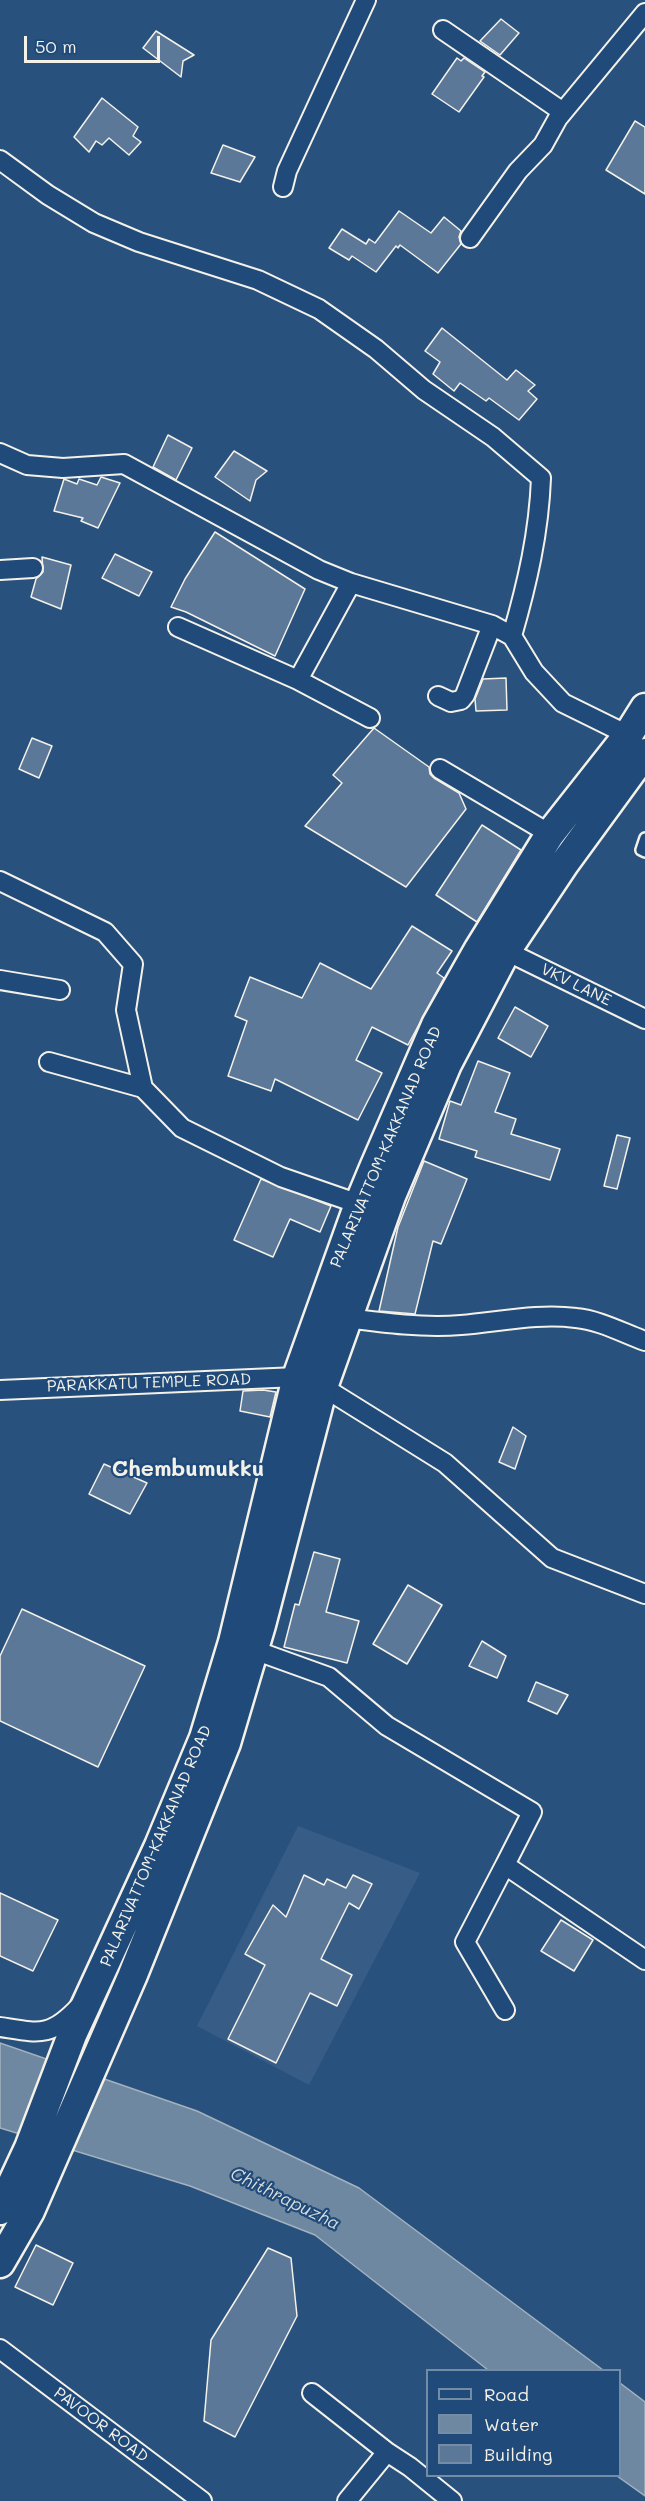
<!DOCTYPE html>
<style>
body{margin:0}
#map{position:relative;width:645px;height:2501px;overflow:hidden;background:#28517e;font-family:Mali,sans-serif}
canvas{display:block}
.legend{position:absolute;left:426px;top:2369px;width:195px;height:108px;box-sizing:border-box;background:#1f4a7a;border:2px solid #748da6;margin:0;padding:8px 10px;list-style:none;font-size:18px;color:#f4f1e8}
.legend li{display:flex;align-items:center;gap:12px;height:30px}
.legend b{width:30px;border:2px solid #748da6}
.scale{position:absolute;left:24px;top:36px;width:136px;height:27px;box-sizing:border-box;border:3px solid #f4f1e8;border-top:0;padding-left:8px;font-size:18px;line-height:21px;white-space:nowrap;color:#f4f1e8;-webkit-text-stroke:4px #1f4a7a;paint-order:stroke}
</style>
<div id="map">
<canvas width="645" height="2501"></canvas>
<ul class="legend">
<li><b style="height:8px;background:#1f4a7a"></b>Road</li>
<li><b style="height:16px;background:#6e88a2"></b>Water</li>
<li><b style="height:16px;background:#5b7899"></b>Building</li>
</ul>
<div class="scale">50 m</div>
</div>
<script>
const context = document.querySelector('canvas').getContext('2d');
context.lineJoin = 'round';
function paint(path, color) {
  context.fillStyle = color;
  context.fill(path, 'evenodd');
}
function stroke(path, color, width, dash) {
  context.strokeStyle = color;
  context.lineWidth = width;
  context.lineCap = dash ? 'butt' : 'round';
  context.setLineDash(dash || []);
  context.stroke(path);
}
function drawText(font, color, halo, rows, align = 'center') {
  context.font = font + ' Mali,sans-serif';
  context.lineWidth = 4.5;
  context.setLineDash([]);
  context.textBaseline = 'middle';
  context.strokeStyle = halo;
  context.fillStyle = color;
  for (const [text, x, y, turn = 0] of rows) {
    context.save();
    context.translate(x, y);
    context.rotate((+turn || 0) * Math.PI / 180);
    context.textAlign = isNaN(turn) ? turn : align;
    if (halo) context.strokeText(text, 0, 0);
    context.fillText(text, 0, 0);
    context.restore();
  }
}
paint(new Path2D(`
 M 298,1826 L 420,1873 L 309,2085 L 197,2026 Z`), '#375d86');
const water = new Path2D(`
 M 0,2043 L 197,2111 L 359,2188 L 603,2370 L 488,2370 L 315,2235 L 190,2186 L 0,2128 Z
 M 620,2383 L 645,2402 L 645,2496 L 617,2476 L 620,2476 Z`);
paint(water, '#6e88a2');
stroke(water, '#a4b2be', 1.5);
const building = new Path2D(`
 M 501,19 L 519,33 L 500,55 L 480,41 Z
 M 156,31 L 194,55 L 183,61 L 181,77 L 143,48 Z
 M 457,58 L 461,61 L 464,58 L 485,72 L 482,76 L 484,77 L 459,112 L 432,94 Z
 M 102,98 L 138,127 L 133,136 L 141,142 L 129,155 L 109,138 L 102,145 L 96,141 L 89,152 L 74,137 Z
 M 635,121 L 645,127 L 645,194 L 606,170 Z
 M 223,145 L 255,157 L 240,182 L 211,173 Z
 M 399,211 L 431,233 L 444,217 L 461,231 L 459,237 L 461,244 L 438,273 L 400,245 L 398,248 L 396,246 L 376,272 L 352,256 L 349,260 L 329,248 L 342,229 L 366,244 L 369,239 L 375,243 Z
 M 442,328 L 507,380 L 516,370 L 535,385 L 528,391 L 537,399 L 519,420 L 489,398 L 486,401 L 460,383 L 454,391 L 433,374 L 440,362 L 425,351 Z
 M 168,435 L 192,448 L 176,480 L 153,467 Z
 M 234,451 L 267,471 L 256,480 L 250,501 L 215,477 Z
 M 101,477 L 120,483 L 98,528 L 81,521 L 83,518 L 54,511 L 64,479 L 77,484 L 79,479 L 97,485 Z
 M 215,532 L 305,589 L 275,656 L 186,612 L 171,607 L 185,579 Z
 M 115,554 L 152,572 L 139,596 L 102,578 Z
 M 42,557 L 71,565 L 61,609 L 31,597 L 36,579 L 43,572 Z
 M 506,678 L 507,710 L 476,711 L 475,699 L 483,679 Z
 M 374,728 L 429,767 L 430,774 L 434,778 L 459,793 L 466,809 L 406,887 L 305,826 L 342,783 L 333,775 Z
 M 32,738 L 52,746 L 39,778 L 19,769 Z
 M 482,825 L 521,850 L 477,922 L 436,895 Z
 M 412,926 L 452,951 L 437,973 L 444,978 L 408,1045 L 372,1027 L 356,1060 L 382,1073 L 358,1120 L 275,1079 L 271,1091 L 228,1076 L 247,1021 L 235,1016 L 250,977 L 302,998 L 320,963 L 371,989 Z
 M 515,1007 L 548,1026 L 531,1057 L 498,1038 Z
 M 478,1061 L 510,1073 L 495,1112 L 516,1119 L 511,1134 L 560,1149 L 550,1180 L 475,1157 L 477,1151 L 439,1139 L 450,1101 L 461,1105 Z
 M 617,1135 L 630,1138 L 617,1189 L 604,1186 Z
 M 424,1161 L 467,1179 L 441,1244 L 433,1241 L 415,1314 L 379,1311 L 398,1227 Z
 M 261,1179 L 331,1206 L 320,1232 L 290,1219 L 273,1257 L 234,1240 Z
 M 263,1390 L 276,1392 L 270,1417 L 240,1411 L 243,1391 Z
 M 513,1427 L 526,1436 L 515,1469 L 499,1462 Z
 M 104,1464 L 147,1483 L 130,1514 L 89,1494 Z
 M 314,1552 L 340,1559 L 326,1612 L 359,1621 L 347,1663 L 284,1647 L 295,1604 L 299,1605 Z
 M 408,1585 L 442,1605 L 407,1664 L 373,1644 Z
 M 22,1609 L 145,1666 L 98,1767 L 0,1721 L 0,1656 Z
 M 482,1641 L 506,1656 L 497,1678 L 469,1666 Z
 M 536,1682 L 568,1695 L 557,1714 L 528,1701 Z
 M 304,1875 L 324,1885 L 327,1879 L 346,1888 L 353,1875 L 372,1884 L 359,1909 L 349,1903 L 321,1959 L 352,1975 L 337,2006 L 310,1993 L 276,2063 L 228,2039 L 265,1965 L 245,1954 L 273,1905 L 286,1917 Z
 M 0,1893 L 58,1920 L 33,1971 L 0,1956 Z
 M 561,1920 L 593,1940 L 574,1971 L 541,1951 Z
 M 36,2245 L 73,2263 L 53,2305 L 15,2287 Z
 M 268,2248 L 291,2258 L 297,2316 L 235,2437 L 204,2421 L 211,2340 Z`);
paint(building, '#5b7899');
stroke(building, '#f4f1e8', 1.5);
const lane = new Path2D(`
 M 645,838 L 641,850 L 645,852`);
const street = new Path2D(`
 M 443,30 L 563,112
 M 0,160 L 48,195 L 94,223 L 139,242 L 258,280 L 319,309 L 376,349 L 424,390 L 493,437 L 541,478 C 539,533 527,584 512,636
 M 283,187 L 287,171 L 366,0
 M 470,238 L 518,171 L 543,145 L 558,118 L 645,13
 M 0,453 L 27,465 L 63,468 L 124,464 L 319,570 L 351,583 L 492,625 L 512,636 L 534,672 L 563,703 L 628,735
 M 0,570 L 33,568
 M 178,627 L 298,680 L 370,718
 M 298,680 L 351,583
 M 438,696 L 451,702 L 461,700 L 465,695 L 492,625
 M 440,769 L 550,834
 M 0,881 L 105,932 L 133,964 L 126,1010 L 143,1088 L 182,1128 L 281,1177 L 359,1204
 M 506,951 L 645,1019
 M 0,980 L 60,990
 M 49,1062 L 143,1088
 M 347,1318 C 385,1323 423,1328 461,1325 C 499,1322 538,1313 576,1318 C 599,1320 623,1333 645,1341
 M 323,1387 L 445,1463 L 552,1558 L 645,1594
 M 0,1390 L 297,1377
 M 254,1650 L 329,1677 L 387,1726 L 532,1812 L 505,1865
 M 505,2010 L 465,1942 L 505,1865 L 645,1960
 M 0,2027 C 39,2033 50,2038 79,2007
 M 0,2349 L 202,2501
 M 312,2393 L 387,2452
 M 347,2501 L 387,2452 L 410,2467 L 452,2501`);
const primary = new Path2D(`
 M 0,2210 L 29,2148 L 72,2035 L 159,1846 L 204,1738 L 233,1642 L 297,1377 L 359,1204 L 374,1168 L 436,1025 L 479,949 L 550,834 L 628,735 L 645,708
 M 0,2263 L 30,2211 L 132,1977 L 226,1743 L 261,1625 L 323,1387 L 391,1196 L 447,1064 L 506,951 L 564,864 L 645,753`);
stroke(lane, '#f4f1e8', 14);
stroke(street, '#f4f1e8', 22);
stroke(primary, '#f4f1e8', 33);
stroke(lane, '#1f4a7a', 9);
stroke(street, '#1f4a7a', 18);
stroke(primary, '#1f4a7a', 28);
drawText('16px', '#f4f1e8', '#1f4a7a', [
 ["VKV LANE",576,985,26],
 ["PALARIVATTOM-KAKKANAD ROAD",386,1147,-67],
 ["PARAKKATU TEMPLE ROAD",149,1383,-2],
 ["PALARIVATTOM-KAKKANAD ROAD",156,1846,-67],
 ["PAVOOR ROAD",101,2425,37]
]);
drawText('italic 18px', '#d9dcda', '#1f4a7a', [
 ["Chithrapuzha",285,2199,26]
]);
drawText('bold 22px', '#f4f1e8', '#1f4a7a', [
 ["Chembumukku",188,1469]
]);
</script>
